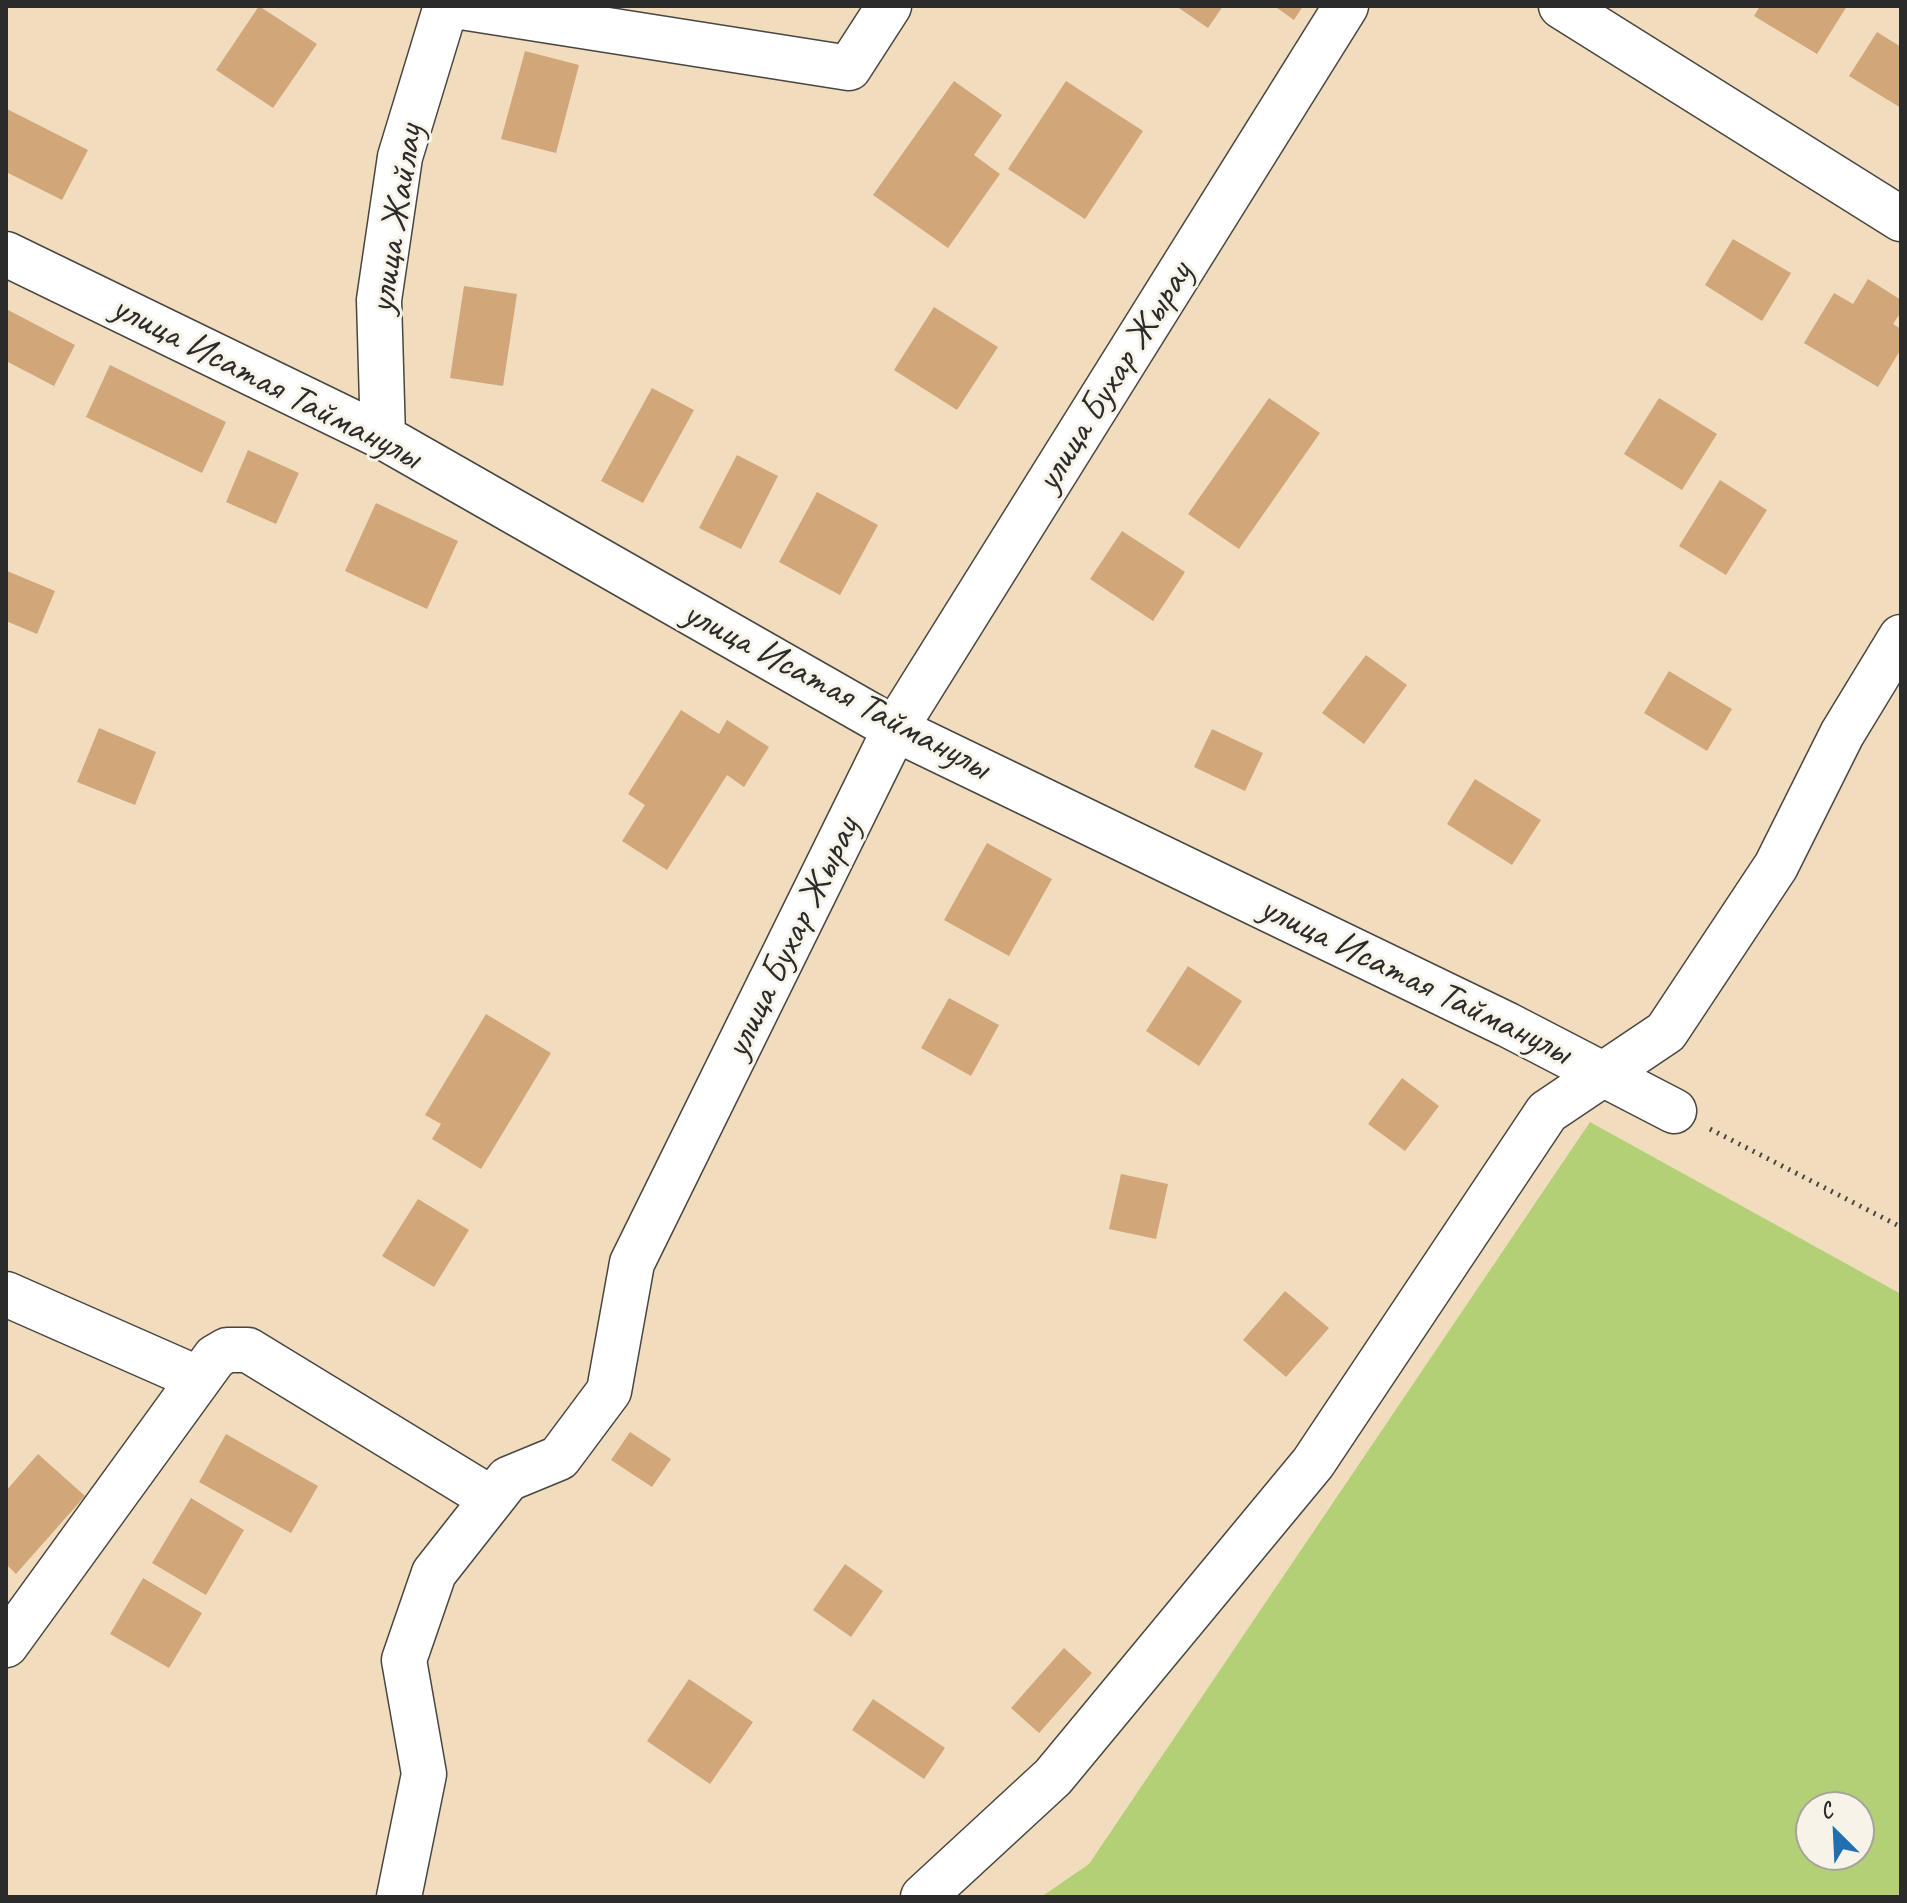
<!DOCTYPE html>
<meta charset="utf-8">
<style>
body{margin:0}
#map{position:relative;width:1907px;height:1903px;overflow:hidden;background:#f1ddbe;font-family:Caveat,sans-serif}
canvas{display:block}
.frame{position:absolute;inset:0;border:8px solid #2b2b2b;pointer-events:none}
.north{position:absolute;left:1795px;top:1791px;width:80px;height:80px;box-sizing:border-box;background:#f7f3e8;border:2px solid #a5a39c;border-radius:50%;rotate:336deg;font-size:22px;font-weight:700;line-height:32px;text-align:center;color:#2b2b2b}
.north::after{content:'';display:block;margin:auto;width:28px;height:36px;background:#1f6fb2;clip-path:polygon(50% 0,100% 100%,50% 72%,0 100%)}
</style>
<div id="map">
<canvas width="1907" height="1903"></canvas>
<div class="frame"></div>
<div class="north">С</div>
</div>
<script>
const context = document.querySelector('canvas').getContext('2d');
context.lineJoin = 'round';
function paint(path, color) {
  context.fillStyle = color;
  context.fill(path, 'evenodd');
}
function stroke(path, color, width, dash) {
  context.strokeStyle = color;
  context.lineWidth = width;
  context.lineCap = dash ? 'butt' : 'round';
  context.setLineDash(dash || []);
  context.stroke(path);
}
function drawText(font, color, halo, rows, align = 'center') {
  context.font = font + ' Caveat,sans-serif';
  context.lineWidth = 6;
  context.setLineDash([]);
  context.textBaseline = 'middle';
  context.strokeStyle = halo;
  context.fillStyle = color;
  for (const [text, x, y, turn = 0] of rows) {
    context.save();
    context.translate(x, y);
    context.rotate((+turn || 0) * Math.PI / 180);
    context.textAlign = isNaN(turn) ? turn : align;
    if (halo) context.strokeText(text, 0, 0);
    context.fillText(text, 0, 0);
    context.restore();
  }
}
paint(new Path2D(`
 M 1590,1122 L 1901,1294 L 1901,1897 L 1041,1897 L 1089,1864 ZM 1811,1807 L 1859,1807 L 1859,1855 L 1811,1855 Z`), '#b4d076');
paint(new Path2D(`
 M 259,6 L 317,44 L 273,108 L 216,70 Z
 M 1176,6 L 1223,6 L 1208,28 Z
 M 1278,6 L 1303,6 L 1294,20 L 1277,8 Z
 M 1760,6 L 1847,6 L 1817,54 L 1754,16 Z
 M 1877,32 L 1901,47 L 1901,108 L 1849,76 Z
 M 525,51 L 579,65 L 556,153 L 501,139 Z
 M 954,81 L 1002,115 L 974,155 L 1000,174 L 948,248 L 873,195 Z
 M 1066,81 L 1143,131 L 1085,219 L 1008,169 Z
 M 7,109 L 88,150 L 62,200 L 6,172 Z
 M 1733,239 L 1791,273 L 1762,321 L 1705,285 Z
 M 1868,279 L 1901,300 L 1901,312 L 1893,324 L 1901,329 L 1901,349 L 1878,387 L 1804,343 L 1834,293 L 1853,304 Z
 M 464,286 L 517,294 L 503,386 L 450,378 Z
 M 934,307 L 998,347 L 957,410 L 894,370 Z
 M 8,310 L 75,345 L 54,386 L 6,361 Z
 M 110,365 L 226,422 L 202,473 L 86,417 Z
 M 652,388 L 694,410 L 643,503 L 601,481 Z
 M 1269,398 L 1320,433 L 1239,549 L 1188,514 Z
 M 1659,398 L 1717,434 L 1682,490 L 1624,454 Z
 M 248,450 L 299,473 L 276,524 L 226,502 Z
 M 737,455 L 778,476 L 741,549 L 699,528 Z
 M 1720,480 L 1767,510 L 1726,575 L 1679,546 Z
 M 817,492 L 878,525 L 840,595 L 779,562 Z
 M 376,503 L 458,541 L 427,609 L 345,571 Z
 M 1122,531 L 1185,572 L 1153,621 L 1090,579 Z
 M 7,571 L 55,591 L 37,634 L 6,621 Z
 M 1366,655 L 1407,685 L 1364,744 L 1322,713 Z
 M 1669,671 L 1732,709 L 1707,751 L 1644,713 Z
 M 681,710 L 719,734 L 727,720 L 769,747 L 744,787 L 727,775 L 667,870 L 622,841 L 645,805 L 628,794 Z
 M 99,728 L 156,752 L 135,805 L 77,782 Z
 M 1212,729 L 1263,753 L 1245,791 L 1194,767 Z
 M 1475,779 L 1541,820 L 1512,865 L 1447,824 Z
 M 987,843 L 1052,879 L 1009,956 L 944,920 Z
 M 1188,966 L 1242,1001 L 1199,1066 L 1146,1031 Z
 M 949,998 L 999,1025 L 971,1076 L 921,1048 Z
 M 486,1014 L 551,1053 L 481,1169 L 432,1139 L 441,1124 L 425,1115 Z
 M 1402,1078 L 1439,1106 L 1405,1151 L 1368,1124 Z
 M 1121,1174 L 1168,1184 L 1156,1239 L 1109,1229 Z
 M 418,1199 L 469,1230 L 434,1287 L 382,1256 Z
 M 1285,1291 L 1329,1328 L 1286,1377 L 1243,1340 Z
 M 630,1432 L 671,1459 L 652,1487 L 611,1460 Z
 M 226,1434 L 318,1486 L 291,1533 L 199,1482 Z
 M 38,1454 L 85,1496 L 16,1574 L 6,1564 L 6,1491 Z
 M 191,1498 L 244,1530 L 206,1595 L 152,1563 Z
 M 845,1564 L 883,1591 L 851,1637 L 813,1610 Z
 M 143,1578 L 202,1613 L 169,1668 L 110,1634 Z
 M 1064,1648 L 1092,1673 L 1039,1733 L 1011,1708 Z
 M 689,1679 L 753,1722 L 710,1784 L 647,1741 Z
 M 873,1699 L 945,1748 L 924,1779 L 852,1730 Z`), '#d1a679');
const minor = new Path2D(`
 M 455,6 L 849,68 L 889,6
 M 1561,6 L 1901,219
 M 6,254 L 383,437 L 895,729 L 1508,1025 L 1674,1111
 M 383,437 L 379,300 L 400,157 L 446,6
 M 6,1294 L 199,1379
 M 6,1645 L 215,1357 L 227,1350 L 248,1350 L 492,1499
 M 399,1897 L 424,1774 L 404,1660 L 434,1573 L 508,1479 L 559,1458 L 609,1391 L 632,1263 L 895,729 L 1346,6
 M 923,1897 L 1053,1777 L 1313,1463 L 1547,1112 L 1666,1032 L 1776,866 L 1842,734 L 1901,637`);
stroke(minor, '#494641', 47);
stroke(new Path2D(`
 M 1710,1129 L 1901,1227`), '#494641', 5, [2, 6]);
stroke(minor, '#fff', 44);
drawText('38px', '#2b2b2b', '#f7f3e8', [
 ["улица Жайлау",397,219,-81],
 ["улица Бухар Жырау",1115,377,-58],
 ["улица Исатая Тайманулы",266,383,27],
 ["улица Исатая Тайманулы",836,691,28],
 ["улица Бухар Жырау",793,938,-64],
 ["улица Исатая Тайманулы",1415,981,26]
]);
</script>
